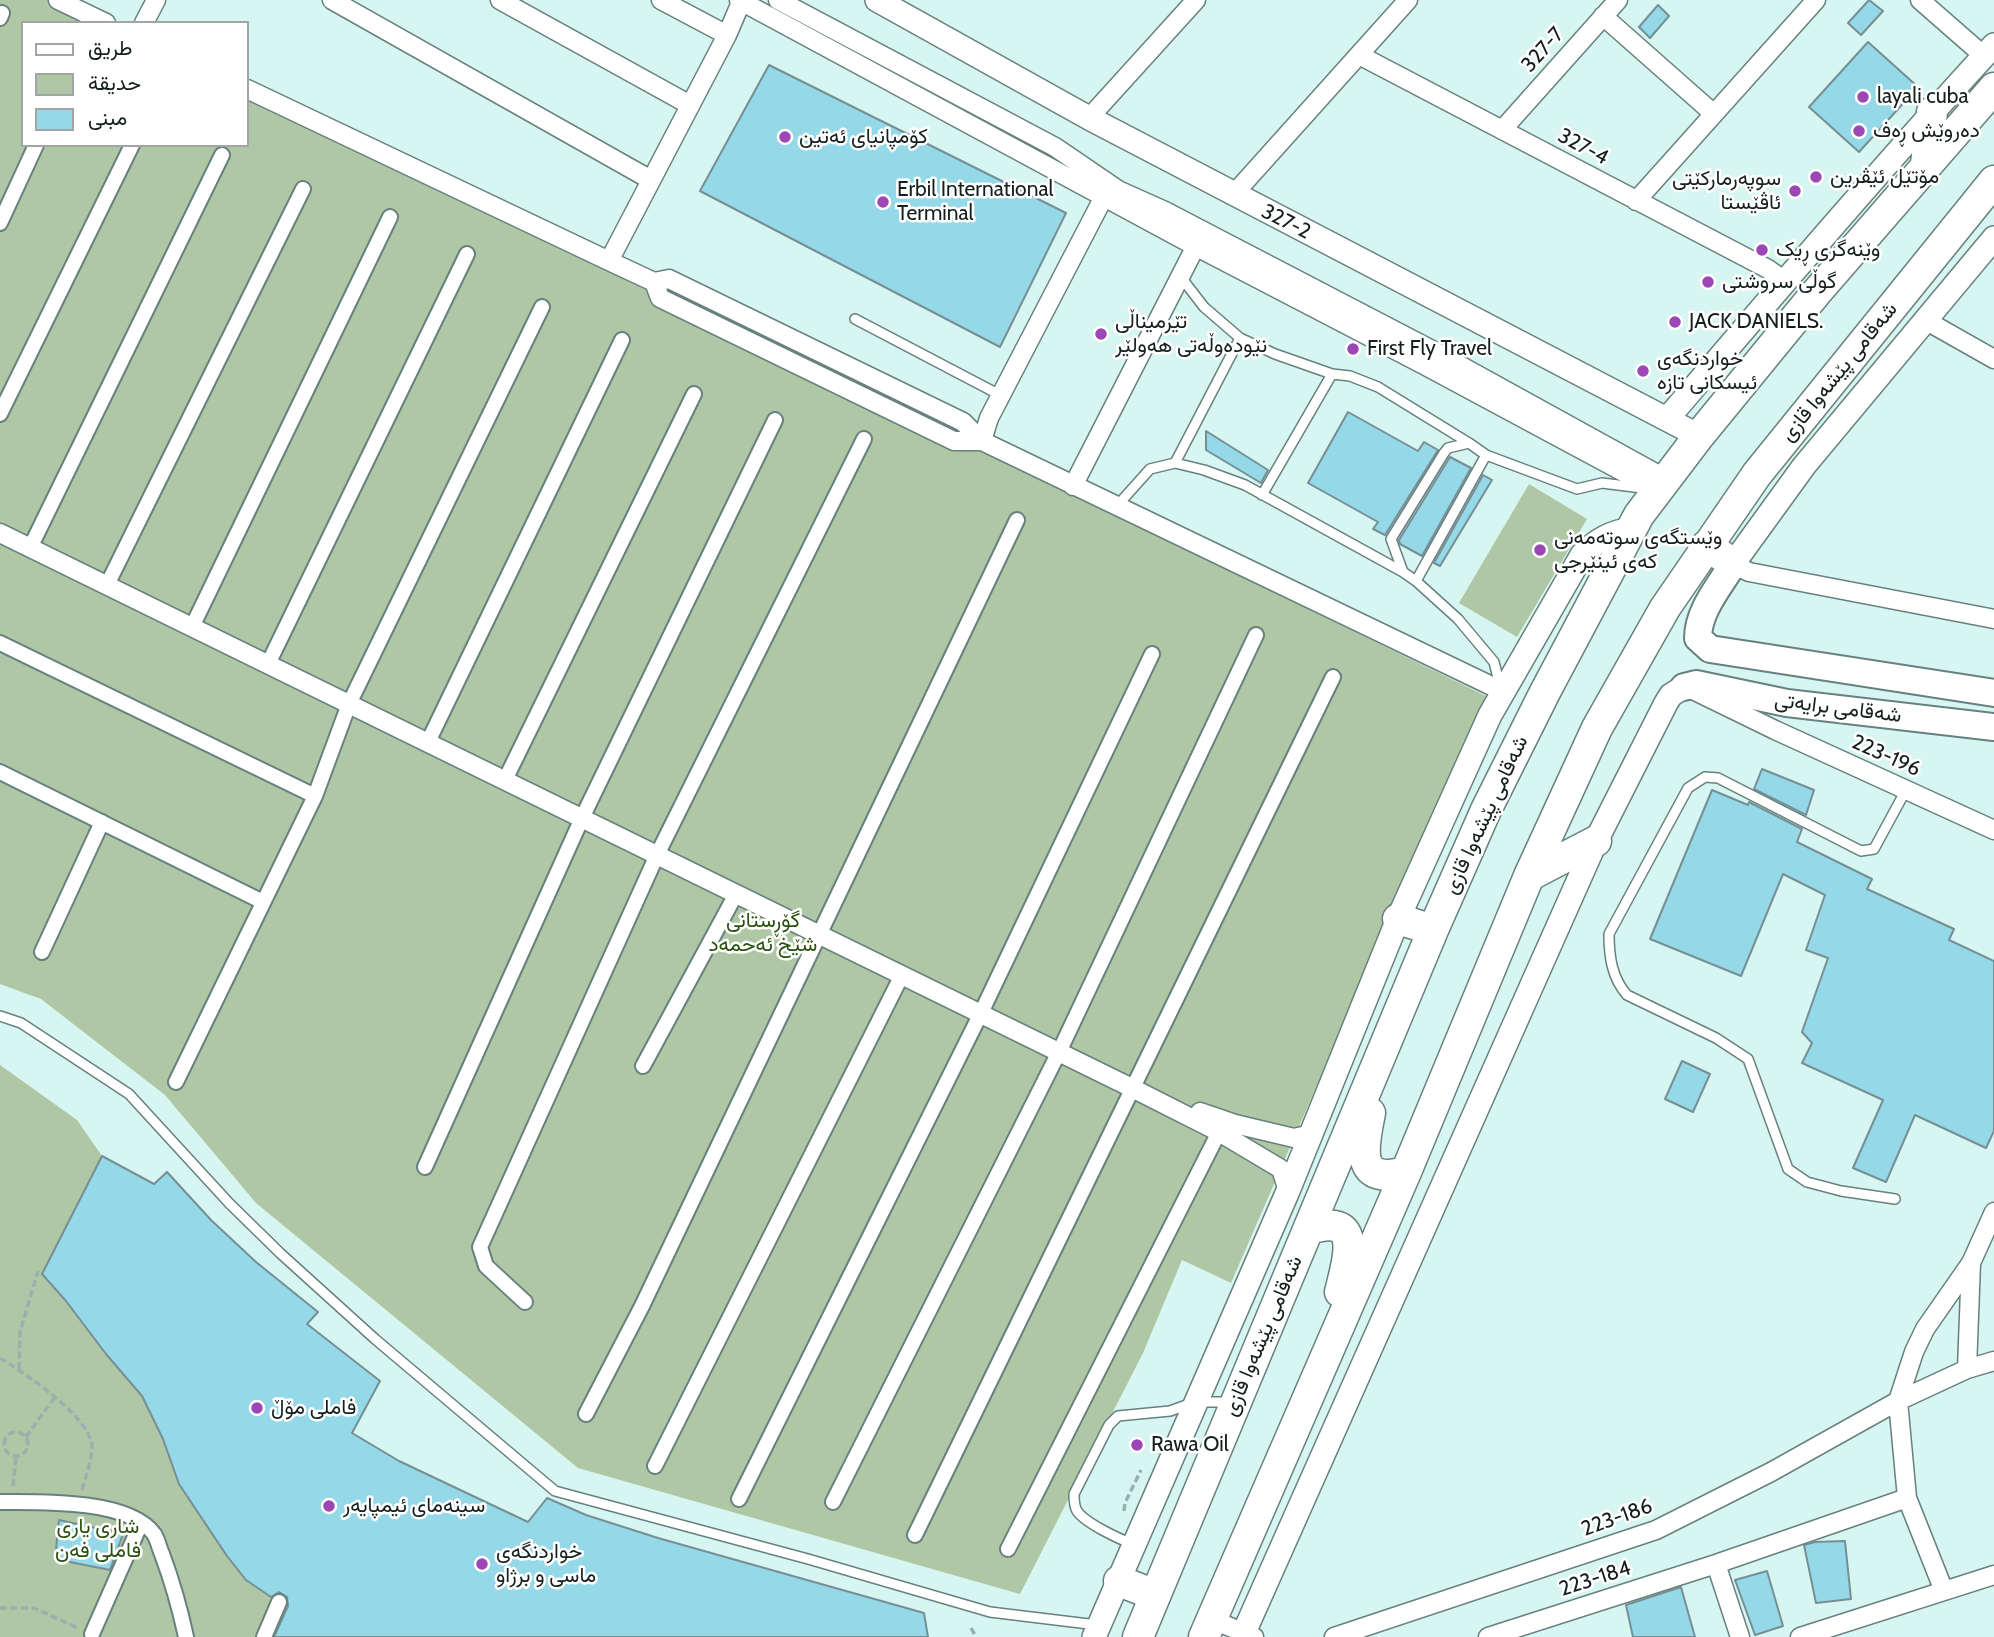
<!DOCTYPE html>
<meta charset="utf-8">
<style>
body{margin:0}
#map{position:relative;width:1994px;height:1637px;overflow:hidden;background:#d7f5f1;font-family:Cabin,Vazirmatn,sans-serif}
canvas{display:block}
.legend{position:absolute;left:21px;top:21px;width:228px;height:126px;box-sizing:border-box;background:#fff;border:2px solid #a1a5a5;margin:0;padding:9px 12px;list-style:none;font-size:21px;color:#141f1e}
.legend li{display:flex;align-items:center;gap:14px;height:35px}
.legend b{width:35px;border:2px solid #a1a5a5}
</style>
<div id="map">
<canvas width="1994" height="1637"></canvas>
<ul class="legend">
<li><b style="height:9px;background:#fff"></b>طريق</li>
<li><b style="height:19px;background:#b0c7a5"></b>حديقة</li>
<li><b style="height:19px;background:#95d9e8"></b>مبنى</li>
</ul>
</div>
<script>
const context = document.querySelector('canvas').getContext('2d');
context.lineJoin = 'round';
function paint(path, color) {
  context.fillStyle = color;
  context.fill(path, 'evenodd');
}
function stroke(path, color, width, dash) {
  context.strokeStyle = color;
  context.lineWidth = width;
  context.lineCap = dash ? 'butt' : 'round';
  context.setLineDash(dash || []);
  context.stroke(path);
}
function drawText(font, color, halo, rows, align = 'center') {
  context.font = font + ' Cabin,Vazirmatn,sans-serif';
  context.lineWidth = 5;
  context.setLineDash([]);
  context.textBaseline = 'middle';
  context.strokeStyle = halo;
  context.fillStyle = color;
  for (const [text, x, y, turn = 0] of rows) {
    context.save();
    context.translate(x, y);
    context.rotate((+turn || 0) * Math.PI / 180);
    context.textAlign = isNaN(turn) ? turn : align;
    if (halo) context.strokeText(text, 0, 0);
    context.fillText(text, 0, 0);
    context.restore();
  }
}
paint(new Path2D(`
 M 0,0 L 67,0 L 110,23 L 23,23 L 23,145 L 247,145 L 247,91 L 1486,696 L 1231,1283 L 1182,1260 L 1143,1353 L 1020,1594 L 578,1468 L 256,1203 L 165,1095 L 41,999 L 0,984 Z
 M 1529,484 L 1587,519 L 1517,637 L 1459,603 Z
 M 0,1065 L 77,1120 L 102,1156 L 42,1275 L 66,1301 L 106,1354 L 142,1396 L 163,1439 L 179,1484 L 227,1556 L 246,1580 L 270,1597 L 285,1600 L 267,1637 L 0,1637 Z`), '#b0c7a5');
const building = new Path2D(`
 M 1869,0 L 1883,11 L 1861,35 L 1848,23 Z
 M 1658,5 L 1669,16 L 1650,38 L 1639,27 Z
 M 1868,42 L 1918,87 L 1859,152 L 1809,107 Z
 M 769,65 L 1066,213 L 1000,347 L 700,191 Z
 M 1348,412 L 1418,451 L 1424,442 L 1438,450 L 1385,535 L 1373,529 L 1378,522 L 1308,483 Z
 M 1206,431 L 1268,470 L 1261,483 L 1206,450 Z
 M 1450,457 L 1471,468 L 1422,556 L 1400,544 L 1399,540 Z
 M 1483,475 L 1492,480 L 1440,566 L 1434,563 Z
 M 1762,769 L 1814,790 L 1806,815 L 1754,789 Z
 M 1712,790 L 1748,805 L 1749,802 L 1802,829 L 1797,842 L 1872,879 L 1867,889 L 1954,929 L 1949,940 L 1994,961 L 1994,1131 L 1986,1148 L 1915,1115 L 1886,1182 L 1853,1168 L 1883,1100 L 1802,1063 L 1812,1043 L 1802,1032 L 1828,958 L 1806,950 L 1825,895 L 1783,874 L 1741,976 L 1650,939 Z
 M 1682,1061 L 1710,1074 L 1693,1112 L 1665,1099 Z
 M 102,1156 L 154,1184 L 167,1172 L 211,1220 L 256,1262 L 318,1312 L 307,1324 L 380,1381 L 352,1433 L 399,1461 L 528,1522 L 547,1498 L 586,1515 L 658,1538 L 924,1613 L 928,1637 L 274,1637 L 288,1606 L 287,1597 L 279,1592 L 271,1597 L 246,1580 L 227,1556 L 179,1484 L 163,1439 L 142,1396 L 106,1354 L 66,1301 L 42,1274 Z
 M 59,1520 L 123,1534 L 110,1570 L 55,1559 Z
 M 1845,1541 L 1851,1599 L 1816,1603 L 1804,1545 L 1815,1542 Z
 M 1767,1571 L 1783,1626 L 1755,1635 L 1735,1580 Z
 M 1681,1587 L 1695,1637 L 1633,1637 L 1626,1605 Z`);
paint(building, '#95d9e8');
stroke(building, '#758f95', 2);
const service = new Path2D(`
 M 1180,276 L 1204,307 L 1240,338 L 1275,354 L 1332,374 L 1350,376 L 1378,387 L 1469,443
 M 855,319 L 1000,395
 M 1175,463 L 1240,338
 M 1262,495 L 1332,374
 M 1116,507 L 1150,469 L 1175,463 L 1204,470 L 1245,485 L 1403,572
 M 1416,581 L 1486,455
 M 1501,690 L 1494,662 L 1458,619 L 1416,581 L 1403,572 L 1391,539 L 1444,453 L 1448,448 L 1469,443 L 1486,455 L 1577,489 L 1602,483 L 1642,488
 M 0,1016 L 21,1023 L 129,1094 L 229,1203 L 280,1253 L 375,1339 L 555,1491 L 808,1559 L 990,1612 L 1097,1625
 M 1895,1199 L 1841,1191 L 1807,1182 L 1788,1169 L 1748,1059 L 1716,1038 L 1627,995 C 1612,978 1609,957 1609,934 L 1688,788 L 1705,777 L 1718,778 L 1861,851 L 1874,849 L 1906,790
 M 1133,1544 C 1119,1539 1085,1523 1077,1511 C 1074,1506 1074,1499 1074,1494 L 1109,1425 L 1118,1416 L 1170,1411 L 1195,1402 L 1231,1402`);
const pedestrian = new Path2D(`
 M 0,18 L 2,13
 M 0,223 L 36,145
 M 0,414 L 132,145
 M 30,548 L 222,155
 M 107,585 L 303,189
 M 192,627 L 390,217
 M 0,643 L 315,796
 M 268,664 L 467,254
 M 428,742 L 622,340
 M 0,772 L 263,902
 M 505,780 L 694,394
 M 42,952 L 102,822
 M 643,1066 L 736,894
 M 176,1082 L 315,796 L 349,704 L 542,307
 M 425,1167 L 582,818 L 775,420
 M 525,1302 L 486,1266 L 480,1247 L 657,855 L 864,439
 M 586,1414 L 642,1306 L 1017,520
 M 655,1466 L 902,975
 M 739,1499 L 981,1013 L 1152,654
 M 0,1502 C 39,1502 129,1499 154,1534 C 158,1540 159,1548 162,1554 C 172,1581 180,1609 186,1637
 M 833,1502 L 1059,1052 L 1256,635
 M 915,1535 L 1333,677
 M 1008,1549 L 1219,1132
 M 92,1634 L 141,1523
 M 264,1637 L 279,1602`);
const minor = new Path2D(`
 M 58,0 L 106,23
 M 332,0 L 651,180
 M 500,0 L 690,105
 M 661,0 L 727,35
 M 739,0 L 1195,246 L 1424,365 L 1657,490
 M 778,0 L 1055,147 L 1118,190 L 1165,211 L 1432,350 L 1666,479
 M 1920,0 L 1984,56
 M 1603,16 L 1714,114
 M 144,23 L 156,0
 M 1359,55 L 1768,269 L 1785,281
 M 247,89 L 609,261 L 727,35 L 742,0
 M 1089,118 L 1196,0
 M 1502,130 L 1618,0
 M 1109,187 L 989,418 L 982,441 L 1502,691
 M 1233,195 L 1408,0
 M 1636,201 L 1816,0
 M 609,261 L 654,282
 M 669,279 L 963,422 L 982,441 L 954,441 L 660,298 L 654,282 Z
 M 1925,320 L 1994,359
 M 1073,486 L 1201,236
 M 0,533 L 1134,1089 L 1219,1132 L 1281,1169 L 1288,1191
 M 1733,564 L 1749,572 L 1994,619
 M 1695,691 L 1775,730 L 1994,830
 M 1200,1112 L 1235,1124 L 1294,1138 L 1311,1134
 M 1967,1369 L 1971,1263
 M 1716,1564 L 1740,1637
 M 1944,1591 L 1907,1498 L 1898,1401 L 1914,1352 L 1925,1329 L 1971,1263 L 1994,1212
 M 1211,1619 L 1254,1637
 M 1334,1637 L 1656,1530 L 1771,1472 L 1898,1401 L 1967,1369 L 1994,1361
 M 1488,1637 L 1716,1564 L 1907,1498
 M 1800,1637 L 1994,1575`);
const tertiary = new Path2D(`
 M 877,0 L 1089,118 L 1699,436
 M 1667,419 C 1775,293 1882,167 1994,45
 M 1733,564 L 1804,466 L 1994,238
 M 1094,1637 L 1288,1191 L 1398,919 L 1490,715 L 1582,555 C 1597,540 1611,532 1632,529
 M 1242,1637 L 1596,841 L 1666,703 L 1671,695 L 1684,687`);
const secondary = new Path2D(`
 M 1733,564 C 1719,587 1698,611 1698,638 L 1710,649 L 1994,693
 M 1684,687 L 1696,684 L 1787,703 L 1994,727`);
const trunk = new Path2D(`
 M 1926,164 L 1932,112
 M 1707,545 L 1733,564
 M 1529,876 L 1596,841
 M 1398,919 L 1433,930
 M 1370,1113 C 1363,1147 1354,1186 1406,1172
 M 1310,1229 C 1364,1212 1348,1260 1340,1292
 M 1119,1581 L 1155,1595
 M 1138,1637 L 1433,930 L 1486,810 L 1545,692 L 1639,515 L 1699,436 L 1816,293 L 1994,88
 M 1204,1637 L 1406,1172 L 1529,876 L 1597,728 L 1665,608 L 1757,474 L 1994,181`);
stroke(service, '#66817e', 12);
stroke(pedestrian, '#66817e', 18);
stroke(minor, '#66817e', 21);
stroke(tertiary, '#66817e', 26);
stroke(secondary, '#66817e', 30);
stroke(trunk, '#66817e', 33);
stroke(new Path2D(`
 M 0,1358 C 24,1373 91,1417 92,1447 C 93,1457 85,1478 82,1490
 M 19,1369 L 20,1332 L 38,1271
 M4 1444a12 12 0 1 1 24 0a12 12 0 1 1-24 0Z
 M 26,1437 L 55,1397
 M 13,1486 L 16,1457
 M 1124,1511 L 1125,1503 L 1141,1470
 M 0,1608 L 34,1608 L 78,1628
 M 971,1628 L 976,1637`), '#99b1ae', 3.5, [7, 3.5]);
stroke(service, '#fff', 9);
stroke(pedestrian, '#fff', 14);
stroke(minor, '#fff', 18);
stroke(tertiary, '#fff', 23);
stroke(secondary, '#fff', 26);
stroke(trunk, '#fff', 30);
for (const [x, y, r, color] of [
 [1863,97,7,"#9c47b5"],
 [1859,131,7,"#9c47b5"],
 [785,137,7,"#9c47b5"],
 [1816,177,7,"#9c47b5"],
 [1795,191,7,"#9c47b5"],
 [883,202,7,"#9c47b5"],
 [1762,250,7,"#9c47b5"],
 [1708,282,7,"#9c47b5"],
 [1675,322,7,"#9c47b5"],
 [1101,334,7,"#9c47b5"],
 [1353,349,7,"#9c47b5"],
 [1643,371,7,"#9c47b5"],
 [1540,550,7,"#9c47b5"],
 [257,1408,7,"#9c47b5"],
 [1137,1445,7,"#9c47b5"],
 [329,1506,7,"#9c47b5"],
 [482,1564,7,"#9c47b5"]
]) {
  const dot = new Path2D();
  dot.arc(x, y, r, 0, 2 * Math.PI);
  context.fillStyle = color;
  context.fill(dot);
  stroke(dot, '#fff', 2.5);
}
drawText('21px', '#141f1e', '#fff', [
 ["327-7",1543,50,-48],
 ["327-4",1583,147,28],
 ["327-2",1286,222,27],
 ["شەقامی پێشەوا قازی",1839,372,-51],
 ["شەقامی برایەتی",1838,708,7],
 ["223-196",1886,756,24],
 ["شەقامی پێشەوا قازی",1486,815,-65],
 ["شەقامی پێشەوا قازی",1263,1336,-67],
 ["223-186",1617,1518,-20],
 ["223-184",1595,1579,-18]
]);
drawText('21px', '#141f1e', '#fff', [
 ["layali cuba",1877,97],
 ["دەروێش ڕەف",1873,131],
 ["کۆمپانیای ئەتین",799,137],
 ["مۆتێل ئێڤرین",1830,177],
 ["سوپەرمارکێتی",1781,179,"right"],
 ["ئاڤێستا",1781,203,"right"],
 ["Erbil International",897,190],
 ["Terminal",897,214],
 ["وێنەگری ڕیک",1776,250],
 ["گوڵی سروشتی",1722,282],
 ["تێرمیناڵی",1115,322],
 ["نێودەوڵەتی هەولێر",1115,346],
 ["JACK DANIELS.",1689,322],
 ["First Fly Travel",1367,349],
 ["خواردنگەی",1657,359],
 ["ئیسکانی تازە",1657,383],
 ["وێستگەی سوتەمەنی",1554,538],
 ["کەی ئینێرجی",1554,562],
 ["فاملی مۆڵ",271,1408],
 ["Rawa Oil",1151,1445],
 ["سینەمای ئیمپایەر",343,1506],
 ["خواردنگەی",496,1552],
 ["ماسی و برژاو",496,1576]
], 'left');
drawText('21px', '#2a500f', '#fff', [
 ["گۆڕستانی",763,921],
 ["شێخ ئەحمەد",763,945],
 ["شاری یاری",98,1527],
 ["فاملی فەن",98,1551]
]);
</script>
